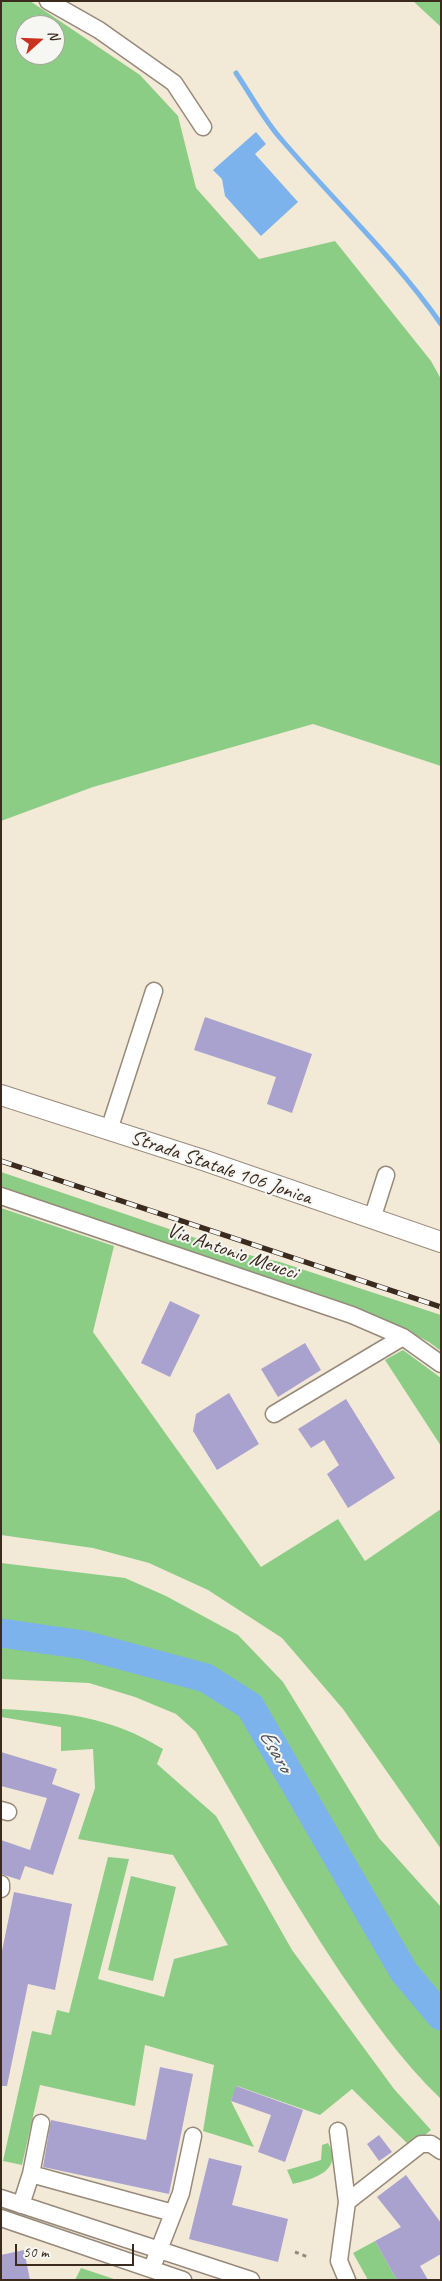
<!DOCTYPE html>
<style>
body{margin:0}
#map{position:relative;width:442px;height:2281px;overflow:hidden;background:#f3e9d7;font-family:Caveat,sans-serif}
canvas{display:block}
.frame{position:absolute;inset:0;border:2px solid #3b2a1e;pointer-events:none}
.north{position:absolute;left:15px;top:15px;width:50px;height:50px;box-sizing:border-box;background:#f6f6f2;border:1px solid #aba49d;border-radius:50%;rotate:70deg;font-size:14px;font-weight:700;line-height:20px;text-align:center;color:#3b2a1e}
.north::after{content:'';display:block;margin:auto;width:18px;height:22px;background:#c8321e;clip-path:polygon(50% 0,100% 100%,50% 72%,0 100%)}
.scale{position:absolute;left:15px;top:2244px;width:119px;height:22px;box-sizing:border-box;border:2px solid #3b2a1e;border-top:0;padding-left:6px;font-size:15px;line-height:18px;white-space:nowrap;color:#3b2a1e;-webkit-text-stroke:4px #f6f6f2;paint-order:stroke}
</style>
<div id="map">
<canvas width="442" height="2281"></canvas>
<div class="frame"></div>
<div class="north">N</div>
<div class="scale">50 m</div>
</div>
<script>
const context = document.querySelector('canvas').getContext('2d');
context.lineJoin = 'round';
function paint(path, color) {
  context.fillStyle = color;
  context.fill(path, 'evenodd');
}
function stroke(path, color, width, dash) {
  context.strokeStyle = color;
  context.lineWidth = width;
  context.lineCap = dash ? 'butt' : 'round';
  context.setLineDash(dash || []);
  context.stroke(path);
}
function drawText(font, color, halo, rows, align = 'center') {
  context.font = font + ' Caveat,sans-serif';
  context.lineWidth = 4;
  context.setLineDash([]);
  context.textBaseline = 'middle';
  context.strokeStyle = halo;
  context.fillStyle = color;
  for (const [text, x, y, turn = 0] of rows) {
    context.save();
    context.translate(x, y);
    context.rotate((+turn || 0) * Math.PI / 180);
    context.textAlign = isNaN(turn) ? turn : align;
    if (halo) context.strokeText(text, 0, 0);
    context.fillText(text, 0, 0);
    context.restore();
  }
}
paint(new Path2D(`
 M 1,1 L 30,1 L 140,75 L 178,116 L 196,188 L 259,259 L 335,241 L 431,361 L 441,379 L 441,766 L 313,724 L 93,787 L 1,821 ZM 25,25 L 55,25 L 55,55 L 25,55 Z
 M 413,1 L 441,1 L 441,27 Z
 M 1,1172 L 240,1253 L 280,1262 L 441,1315 L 441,1351 L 429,1342 L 378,1316 L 1,1187 Z
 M 1,1208 L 114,1246 L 93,1332 L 261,1567 L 338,1519 L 365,1561 L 441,1509 L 441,1849 L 343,1709 L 282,1638 L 208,1590 L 149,1563 L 93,1548 L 1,1535 Z
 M 403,1350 L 441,1378 L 441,1446 L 385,1360 Z
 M 1,1563 L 125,1578 L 166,1596 L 238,1635 L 283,1682 L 379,1838 L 441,1907 L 441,2099 C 402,2062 370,2016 340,1972 C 288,1894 243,1812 196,1732 L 176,1714 L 135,1697 L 89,1683 L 1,1679 Z
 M 1,1709 C 62,1712 110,1716 163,1749 L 157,1764 L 216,1816 L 292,1950 L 394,2089 L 431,2130 L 411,2147 L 352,2089 L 320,2115 L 237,2086 L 231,2101 L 254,2147 L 203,2131 L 214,2065 L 145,2045 L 135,2106 L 40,2085 L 22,2165 L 3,2161 L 32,2031 L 51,2035 L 57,2010 L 69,2013 L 108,1857 L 129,1859 L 98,1979 L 164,1997 L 174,1959 L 228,1945 L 173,1855 L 78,1839 L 95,1788 L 93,1749 L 61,1751 L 61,1727 L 1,1717 Z
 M 131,1876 L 176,1887 L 153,1981 L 108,1970 Z
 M 328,2143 C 344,2171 313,2179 293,2184 L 287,2170 L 321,2160 L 322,2145 Z
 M 375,2241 L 397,2280 L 368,2280 L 353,2253 Z
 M 81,2268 L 117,2280 L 75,2280 Z`), '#8ccd85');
paint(new Path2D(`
 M 256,132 L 266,144 L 255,154 L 298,202 L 261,236 L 225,196 L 222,179 L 213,170 Z`), '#7cb3ec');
stroke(new Path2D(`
 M 236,73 C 251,95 264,120 281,139 C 334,201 394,257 441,324`), '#7cb3ec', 5);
stroke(new Path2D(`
 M 1,1633 L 84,1645 L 206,1678 L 250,1706 L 404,1972 L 441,2016`), '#7cb3ec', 29);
paint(new Path2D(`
 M 205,1017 L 312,1054 L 292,1113 L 267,1104 L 276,1077 L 194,1050 Z
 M 170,1301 L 200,1315 L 170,1377 L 141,1363 Z
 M 305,1343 L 321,1370 L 278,1397 L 261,1369 Z
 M 229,1393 L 259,1444 L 217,1470 L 193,1431 L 196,1414 Z
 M 346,1399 L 395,1478 L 348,1508 L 327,1474 L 339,1465 L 324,1440 L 311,1448 L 298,1429 Z
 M 1,1752 L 57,1769 L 52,1784 L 80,1794 L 53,1875 L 25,1866 L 20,1880 L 1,1874 L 1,1840 L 30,1850 L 47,1798 L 1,1786 Z
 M 14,1892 L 72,1904 L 55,1990 L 28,1984 L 7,2086 L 1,2086 L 1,1956 Z
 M 160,2067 L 193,2074 L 169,2194 L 43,2167 L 51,2120 L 146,2140 Z
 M 236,2086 L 303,2110 L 285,2162 L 258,2152 L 271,2115 L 231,2101 Z
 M 379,2135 L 392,2152 L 379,2161 L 367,2144 Z
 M 209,2158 L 242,2166 L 232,2205 L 288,2219 L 278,2262 L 189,2239 Z
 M 406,2175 L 441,2223 L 441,2254 L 420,2266 L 428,2280 L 397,2280 L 375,2241 L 401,2227 L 377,2197 Z
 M 24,2250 L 30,2280 L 1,2280 L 1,2255 Z`), '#a9a2ce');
const minor = new Path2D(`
 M 48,1 L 99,30 L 174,83 L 203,127
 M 109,1130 L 154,991
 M 1,1196 L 352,1315 L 403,1337 L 441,1364
 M 372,1219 L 386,1175
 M 274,1414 L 403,1337
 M 1,1810 L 8,1812
 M 1,1884 L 1,1889
 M 338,2131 L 347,2202 L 339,2261 L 347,2280
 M 31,2174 L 173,2213
 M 1,2198 L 251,2280
 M 347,2202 L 421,2144 L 431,2144 L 441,2151
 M 21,2205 L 31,2174 L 41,2123
 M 1,2218 L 183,2280
 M 155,2260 L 181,2193 L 193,2136`);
const major = new Path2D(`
 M 1,1095 L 203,1160 L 441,1242`);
stroke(minor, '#978a7a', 19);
stroke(major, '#978a7a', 22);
stroke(new Path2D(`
 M 295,2252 L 308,2257`), '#978a7a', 3, [4, 4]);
stroke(minor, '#fff', 16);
stroke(major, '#fff', 20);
const rail = new Path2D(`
 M 1,1161 L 441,1307`);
stroke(rail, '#3b2a1e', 5.5);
stroke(rail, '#f6f6f2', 4, [11]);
drawText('21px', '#3b2a1e', '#f6f6f2', [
 ["Strada Statale 106 Jonica",221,1168,19],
 ["Via Antonio Meucci",232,1252,19]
]);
drawText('italic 22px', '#4e535c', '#f6f6f2', [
 ["Esaro",275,1751,60]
]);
</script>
